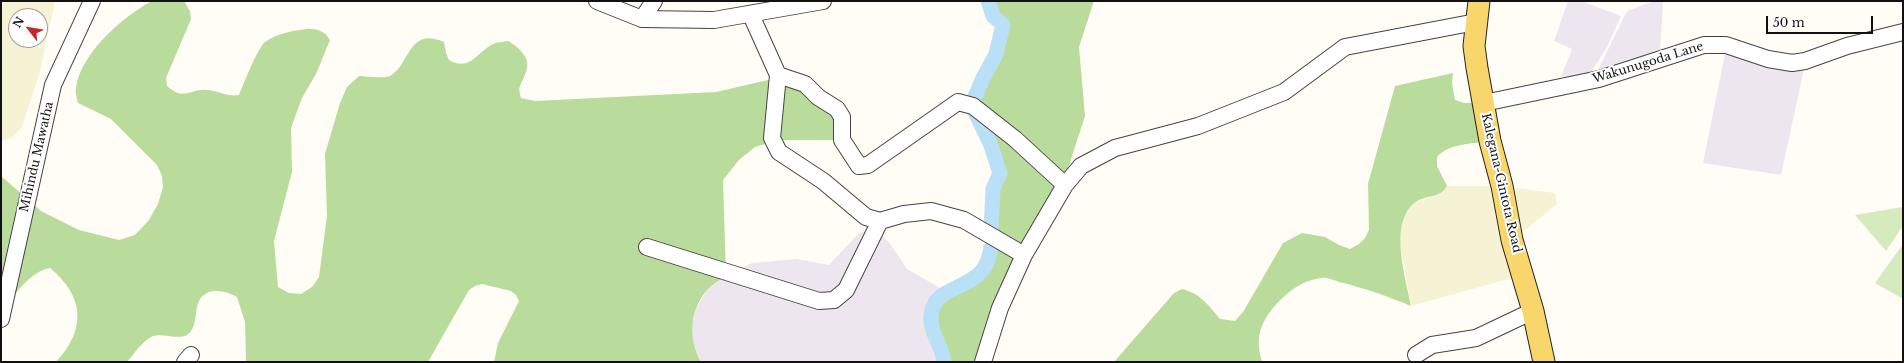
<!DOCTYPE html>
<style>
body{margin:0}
#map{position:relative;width:1904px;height:363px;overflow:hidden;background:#fffdf5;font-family:"Libre Baskerville",serif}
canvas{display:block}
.frame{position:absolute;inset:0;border:2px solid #111;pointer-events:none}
.north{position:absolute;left:8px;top:8px;width:40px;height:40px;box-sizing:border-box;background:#fff;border:1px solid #a0a0a0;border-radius:50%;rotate:301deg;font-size:11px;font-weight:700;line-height:16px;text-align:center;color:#111}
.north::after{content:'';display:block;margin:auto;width:14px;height:18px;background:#c4262e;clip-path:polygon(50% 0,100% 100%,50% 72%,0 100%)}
.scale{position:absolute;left:1766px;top:16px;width:107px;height:18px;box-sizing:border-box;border:2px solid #111;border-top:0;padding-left:5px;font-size:12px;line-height:14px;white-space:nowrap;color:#111;-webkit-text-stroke:3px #fff;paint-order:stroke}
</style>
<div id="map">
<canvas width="1904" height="363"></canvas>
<div class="frame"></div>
<div class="north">N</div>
<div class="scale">50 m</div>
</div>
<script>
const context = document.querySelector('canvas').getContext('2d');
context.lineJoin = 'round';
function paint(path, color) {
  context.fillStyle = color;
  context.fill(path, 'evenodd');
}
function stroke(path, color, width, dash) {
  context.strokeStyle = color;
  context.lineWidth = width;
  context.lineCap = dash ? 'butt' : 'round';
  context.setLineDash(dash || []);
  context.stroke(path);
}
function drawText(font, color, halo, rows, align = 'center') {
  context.font = font + ' "Libre Baskerville",serif';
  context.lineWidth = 4;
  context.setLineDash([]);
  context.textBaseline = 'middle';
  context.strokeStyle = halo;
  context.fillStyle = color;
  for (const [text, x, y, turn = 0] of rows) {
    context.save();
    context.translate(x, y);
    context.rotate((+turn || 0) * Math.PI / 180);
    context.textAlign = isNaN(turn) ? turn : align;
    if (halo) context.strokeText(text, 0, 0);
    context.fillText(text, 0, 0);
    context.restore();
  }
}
paint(new Path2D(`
 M 1568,1 L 1581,1 L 1621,16 L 1607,47 L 1590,74 L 1561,77 L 1572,49 L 1554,41 Z
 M 1654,1 L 1663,1 L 1660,52 L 1597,72 L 1627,11 Z
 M 1725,54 L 1804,69 L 1781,175 L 1703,163 Z
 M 870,230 L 881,234 L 891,245 L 907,269 L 947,292 L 937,298 L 931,322 L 944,353 L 944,362 L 701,362 L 692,340 L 692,324 L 696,308 L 708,289 L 726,276 L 752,263 L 797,259 L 829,265 L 858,234 Z`), '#eee6ef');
paint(new Path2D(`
 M 1,1 L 55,1 L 40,72 L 22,127 L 14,136 L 1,142 ZM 16,16 L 40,16 L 40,40 L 16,40 Z
 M 1447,186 L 1502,186 L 1555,193 L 1557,204 L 1513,240 L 1523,275 L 1411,306 L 1399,239 L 1404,216 L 1407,210 L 1417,201 L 1437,195 L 1443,192 Z`), '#f6f3d4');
paint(new Path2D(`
 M 1903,207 L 1903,226 L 1886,251 L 1855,215 Z
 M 1903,244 L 1903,299 L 1875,283 Z`), '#d5ebbd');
paint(new Path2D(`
 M 152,1 L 184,1 L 190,11 L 191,19 L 166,78 L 167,86 C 185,102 190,88 208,90 C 219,91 227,97 239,95 C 244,83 257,49 265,42 C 277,33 293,31 306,29 C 316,28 325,31 330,40 L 316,74 L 302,98 L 291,128 L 292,172 L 274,241 L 278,287 L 289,293 L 301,294 L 312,287 L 319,277 L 327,215 L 325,154 L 340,103 L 347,87 L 359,76 C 367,76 382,79 390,76 C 410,65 408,26 444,42 L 446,53 L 449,60 C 470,72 477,52 493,44 C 498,42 503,42 508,41 C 517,46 530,57 527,68 C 526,75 521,82 519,89 L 521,98 L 535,101 L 716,92 L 781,77 L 837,109 L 842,140 L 779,140 L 755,147 L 739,160 L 723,180 L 726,276 C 720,280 713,284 708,289 C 689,310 688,338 701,362 L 494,362 L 498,343 L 519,301 L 516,295 L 511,291 L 482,284 L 475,286 L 469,290 L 428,362 L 246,362 L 245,322 L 237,297 C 226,291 207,286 199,301 C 194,311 198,328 187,335 C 178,340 163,333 153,336 C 143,340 134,354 127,362 L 56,362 C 87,329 84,296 50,268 C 29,272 15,295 1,311 L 1,176 L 41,211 L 79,230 L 119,240 L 135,235 L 149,220 L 158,204 L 163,187 L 162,176 L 157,165 L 111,119 L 78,103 C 77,99 75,93 76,88 C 80,54 123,16 152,1 Z
 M 988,1 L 1094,1 L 1079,47 L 1085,116 L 1063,184 L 981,362 L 944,362 C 943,347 932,336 931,322 C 926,284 979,292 987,262 C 992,246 985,232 986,216 C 987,202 994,186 1000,173 L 990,143 L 971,107 L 983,78 L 996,54 L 1003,25 L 993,16 Z
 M 1453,73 L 1452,83 L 1455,100 L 1464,103 L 1484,103 L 1490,141 C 1472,144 1449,143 1437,157 L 1437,166 L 1447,186 C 1441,198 1427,195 1417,201 C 1387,221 1406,277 1411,306 C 1387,296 1364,288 1339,282 C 1333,280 1327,277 1321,278 C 1300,281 1286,293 1273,308 C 1258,327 1256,340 1262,362 L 1114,362 L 1174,293 L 1182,289 C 1200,293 1209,306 1220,319 L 1235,321 L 1243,312 L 1283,243 L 1302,233 L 1325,237 L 1339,245 L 1350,249 L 1359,244 L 1365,238 L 1369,230 L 1368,184 L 1395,86 Z`), '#b9dc9c');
stroke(new Path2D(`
 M 974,99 L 983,78 L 996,54 L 1003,25 L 993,16 L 988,1
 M 973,108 L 990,143 L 1000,173 L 993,189 L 991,230
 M 944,362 C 943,347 931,334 931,321 C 929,288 963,291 980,273 C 987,266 989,257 991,248`), '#b9e0f7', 15);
const minor = new Path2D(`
 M 597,1 L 642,19 L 714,20 L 823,1
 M 751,15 L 778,75 L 805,84 L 818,97 L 837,109 L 842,117 L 842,140 L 859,166 L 868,165 L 958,102 L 973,106 L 1015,139 L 1065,185
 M 642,19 L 654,1
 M 778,75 L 772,138 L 779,152 L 823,181 L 866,217 L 880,221 L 904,214 L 931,211 L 964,220 L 1024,255
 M 1484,103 L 1599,79 L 1704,45 L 1726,45 L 1768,59 L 1792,63 L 1805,61 L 1847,46 L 1903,32
 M 647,247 L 819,301 L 834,300 L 846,290 L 880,221
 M 1,319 L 53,85 L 92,1
 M 1416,355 L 1432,345 L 1476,338 L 1533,311
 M 185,362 L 191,355
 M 983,362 L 1000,308 L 1024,255 L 1065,185 L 1081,166 L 1115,148 L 1198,126 L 1284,92 L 1345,47 L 1476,22`);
const major = new Path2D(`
 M 1479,1 L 1474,46 L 1477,68 L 1490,141 L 1502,186 L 1512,240 L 1533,311 L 1544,362`);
stroke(minor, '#444', 18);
stroke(major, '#222', 23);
stroke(minor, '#fff', 16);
stroke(major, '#f9d66b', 21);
drawText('12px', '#111', '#fff', [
 ["Wakunugoda Lane",1648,63,-17],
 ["Mihindu Mawatha",37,157,-77],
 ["Kalegana-Gintota Road",1501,183,77]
]);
</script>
